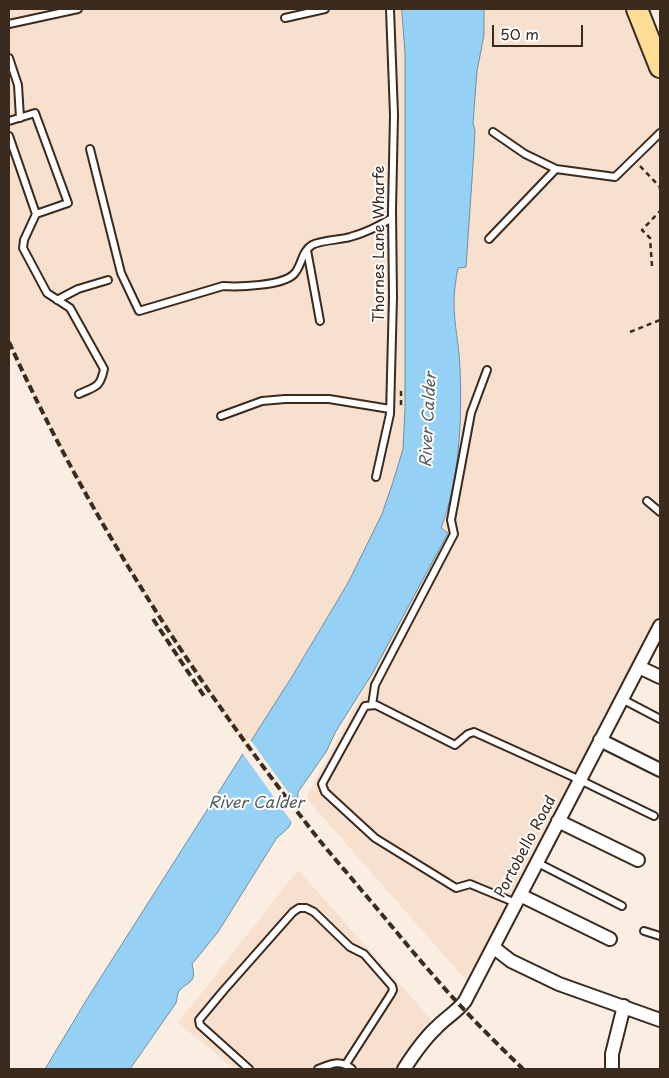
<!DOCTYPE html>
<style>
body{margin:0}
#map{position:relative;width:669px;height:1078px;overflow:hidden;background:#faede2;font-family:"Playpen Sans",sans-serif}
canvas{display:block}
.frame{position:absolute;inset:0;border:10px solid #3b2a1e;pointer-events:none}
.scale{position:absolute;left:492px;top:25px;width:91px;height:22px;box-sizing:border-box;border:2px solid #3b2a1e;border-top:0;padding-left:6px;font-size:15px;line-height:18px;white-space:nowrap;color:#3b2a1e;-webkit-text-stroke:4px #fff;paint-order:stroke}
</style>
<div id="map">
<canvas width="669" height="1078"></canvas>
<div class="frame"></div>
<div class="scale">50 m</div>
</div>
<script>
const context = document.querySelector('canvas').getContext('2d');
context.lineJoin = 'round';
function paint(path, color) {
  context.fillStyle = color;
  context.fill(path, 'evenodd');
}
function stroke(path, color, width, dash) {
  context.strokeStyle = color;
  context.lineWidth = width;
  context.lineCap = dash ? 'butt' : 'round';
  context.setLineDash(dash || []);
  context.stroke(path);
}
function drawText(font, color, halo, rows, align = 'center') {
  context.font = font + ' "Playpen Sans",sans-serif';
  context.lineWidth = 4;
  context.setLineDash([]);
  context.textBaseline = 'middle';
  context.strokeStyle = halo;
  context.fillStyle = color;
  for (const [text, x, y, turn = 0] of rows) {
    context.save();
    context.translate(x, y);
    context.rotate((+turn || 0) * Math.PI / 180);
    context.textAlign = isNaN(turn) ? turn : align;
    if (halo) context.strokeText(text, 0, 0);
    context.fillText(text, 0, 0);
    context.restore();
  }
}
paint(new Path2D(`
 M 9,9 L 436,9 L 427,474 L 265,781 L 229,720 L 134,579 L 79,481 L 30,388 L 9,342 Z
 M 484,9 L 637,9 L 660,67 L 660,626 L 472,987 L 306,798 L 448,533 L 441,529 L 447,513 L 457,463 L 460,401 L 460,366 L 454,303 L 454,288 L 458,268 L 466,266 L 474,150 L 475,131 L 473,123 L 477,71 L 484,35 Z
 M 298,870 L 437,1026 L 404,1069 L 235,1069 L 178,1023 Z`), '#f7e0ce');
const water = new Path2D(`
 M 402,9 L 484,9 L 484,35 L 477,71 L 473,123 L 475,131 L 474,150 L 466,267 L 458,268 C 456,279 454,290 454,302 C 454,324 459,345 460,367 C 462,420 460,478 441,528 L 448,533 L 372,674 L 336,731 L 326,752 L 298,792 L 297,805 L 289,827 L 276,839 L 218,932 L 192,964 C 197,984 189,980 179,991 C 177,994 177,1000 176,1003 L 130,1069 L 45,1069 L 87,999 L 293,675 L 348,583 L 382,514 L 393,482 L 403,449 L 405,409 L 405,53 Z`);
paint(water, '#95d0f5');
stroke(water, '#718e9f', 1);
paint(new Path2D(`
 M 249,738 L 299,807 L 293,824 L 241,751 Z`), '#faede2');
const lane = new Path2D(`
 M 285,18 L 325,9
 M 9,24 L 78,9
 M 9,58 L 18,85 L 20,118
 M 9,121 L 35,113 L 68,203 L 36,214 L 24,240 L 23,248 L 47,293 L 70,308 L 104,369 C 100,388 96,386 79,394
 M 493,132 L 525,154 L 556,169 L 615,177 L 660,133
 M 9,136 L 36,214
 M 90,149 L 121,273 L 139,311 L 223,286 C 238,287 283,286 294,274 C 302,266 301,252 312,245 C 321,240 340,240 350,237 C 365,233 379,226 392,218
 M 489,239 L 556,169
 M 307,250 L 320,321
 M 57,300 L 78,289 L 108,280
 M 221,416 L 262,401 L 285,399 L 329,399 L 390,409
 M 376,477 L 390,414 L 393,297 L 392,210 L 394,115 L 390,9
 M 647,501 L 660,512
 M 622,699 L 660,719
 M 372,705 L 375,685 L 454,534 L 451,520 L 471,413 L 487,370
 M 536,862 L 622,906
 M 516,903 L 470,884 L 456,888 L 375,838 L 325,792 L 322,784 L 365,706 L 376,705 L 455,745 L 468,734 L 474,732 L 580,780 L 654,816
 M 644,931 L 660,936
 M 249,1069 L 200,1025 L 199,1020 L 224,990 L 293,912 L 299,908 L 306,908 L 314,912 L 350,947 L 364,954 L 392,986 L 393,990 L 391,994 L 346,1064
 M 318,1069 C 331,1064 340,1059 352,1069`);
const street = new Path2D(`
 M 639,667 L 660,677
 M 600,740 L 660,770
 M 558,821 L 638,860
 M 520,895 L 610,939
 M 493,947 L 511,961 L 559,984 L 660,1020
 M 404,1069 C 413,1055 423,1040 436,1028 C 445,1018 457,1012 465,1001 L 660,626
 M 612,1069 L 612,1054 L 624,1006`);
const primary = new Path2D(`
 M 637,9 L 660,67`);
stroke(lane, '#3b2a1e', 10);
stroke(street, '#3b2a1e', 16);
stroke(primary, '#3b2a1e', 24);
stroke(new Path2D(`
 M 640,166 L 660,187 L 660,190
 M 652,266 L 650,238 L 642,230 L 660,211
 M 630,332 L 660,320
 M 401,405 L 401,390`), '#3b2a1e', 2.5, [5, 4]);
stroke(lane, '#fff', 6);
stroke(street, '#fff', 12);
stroke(primary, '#fedd96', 20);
stroke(new Path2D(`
 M 9,342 C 87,514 190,674 306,823 C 324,847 344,869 363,892 C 387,920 409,948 433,975 C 461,1008 492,1039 523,1069
 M 153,619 L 204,696`), '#3b2a1e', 4, [8, 4]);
drawText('15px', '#3b2a1e', '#fff', [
 ["Thornes Lane Wharfe",380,244,-90],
 ["Portobello Road",526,847,-62]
]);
drawText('italic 16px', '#565c5e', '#fff', [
 ["River Calder",429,420,-87],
 ["River Calder",256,804]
]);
</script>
